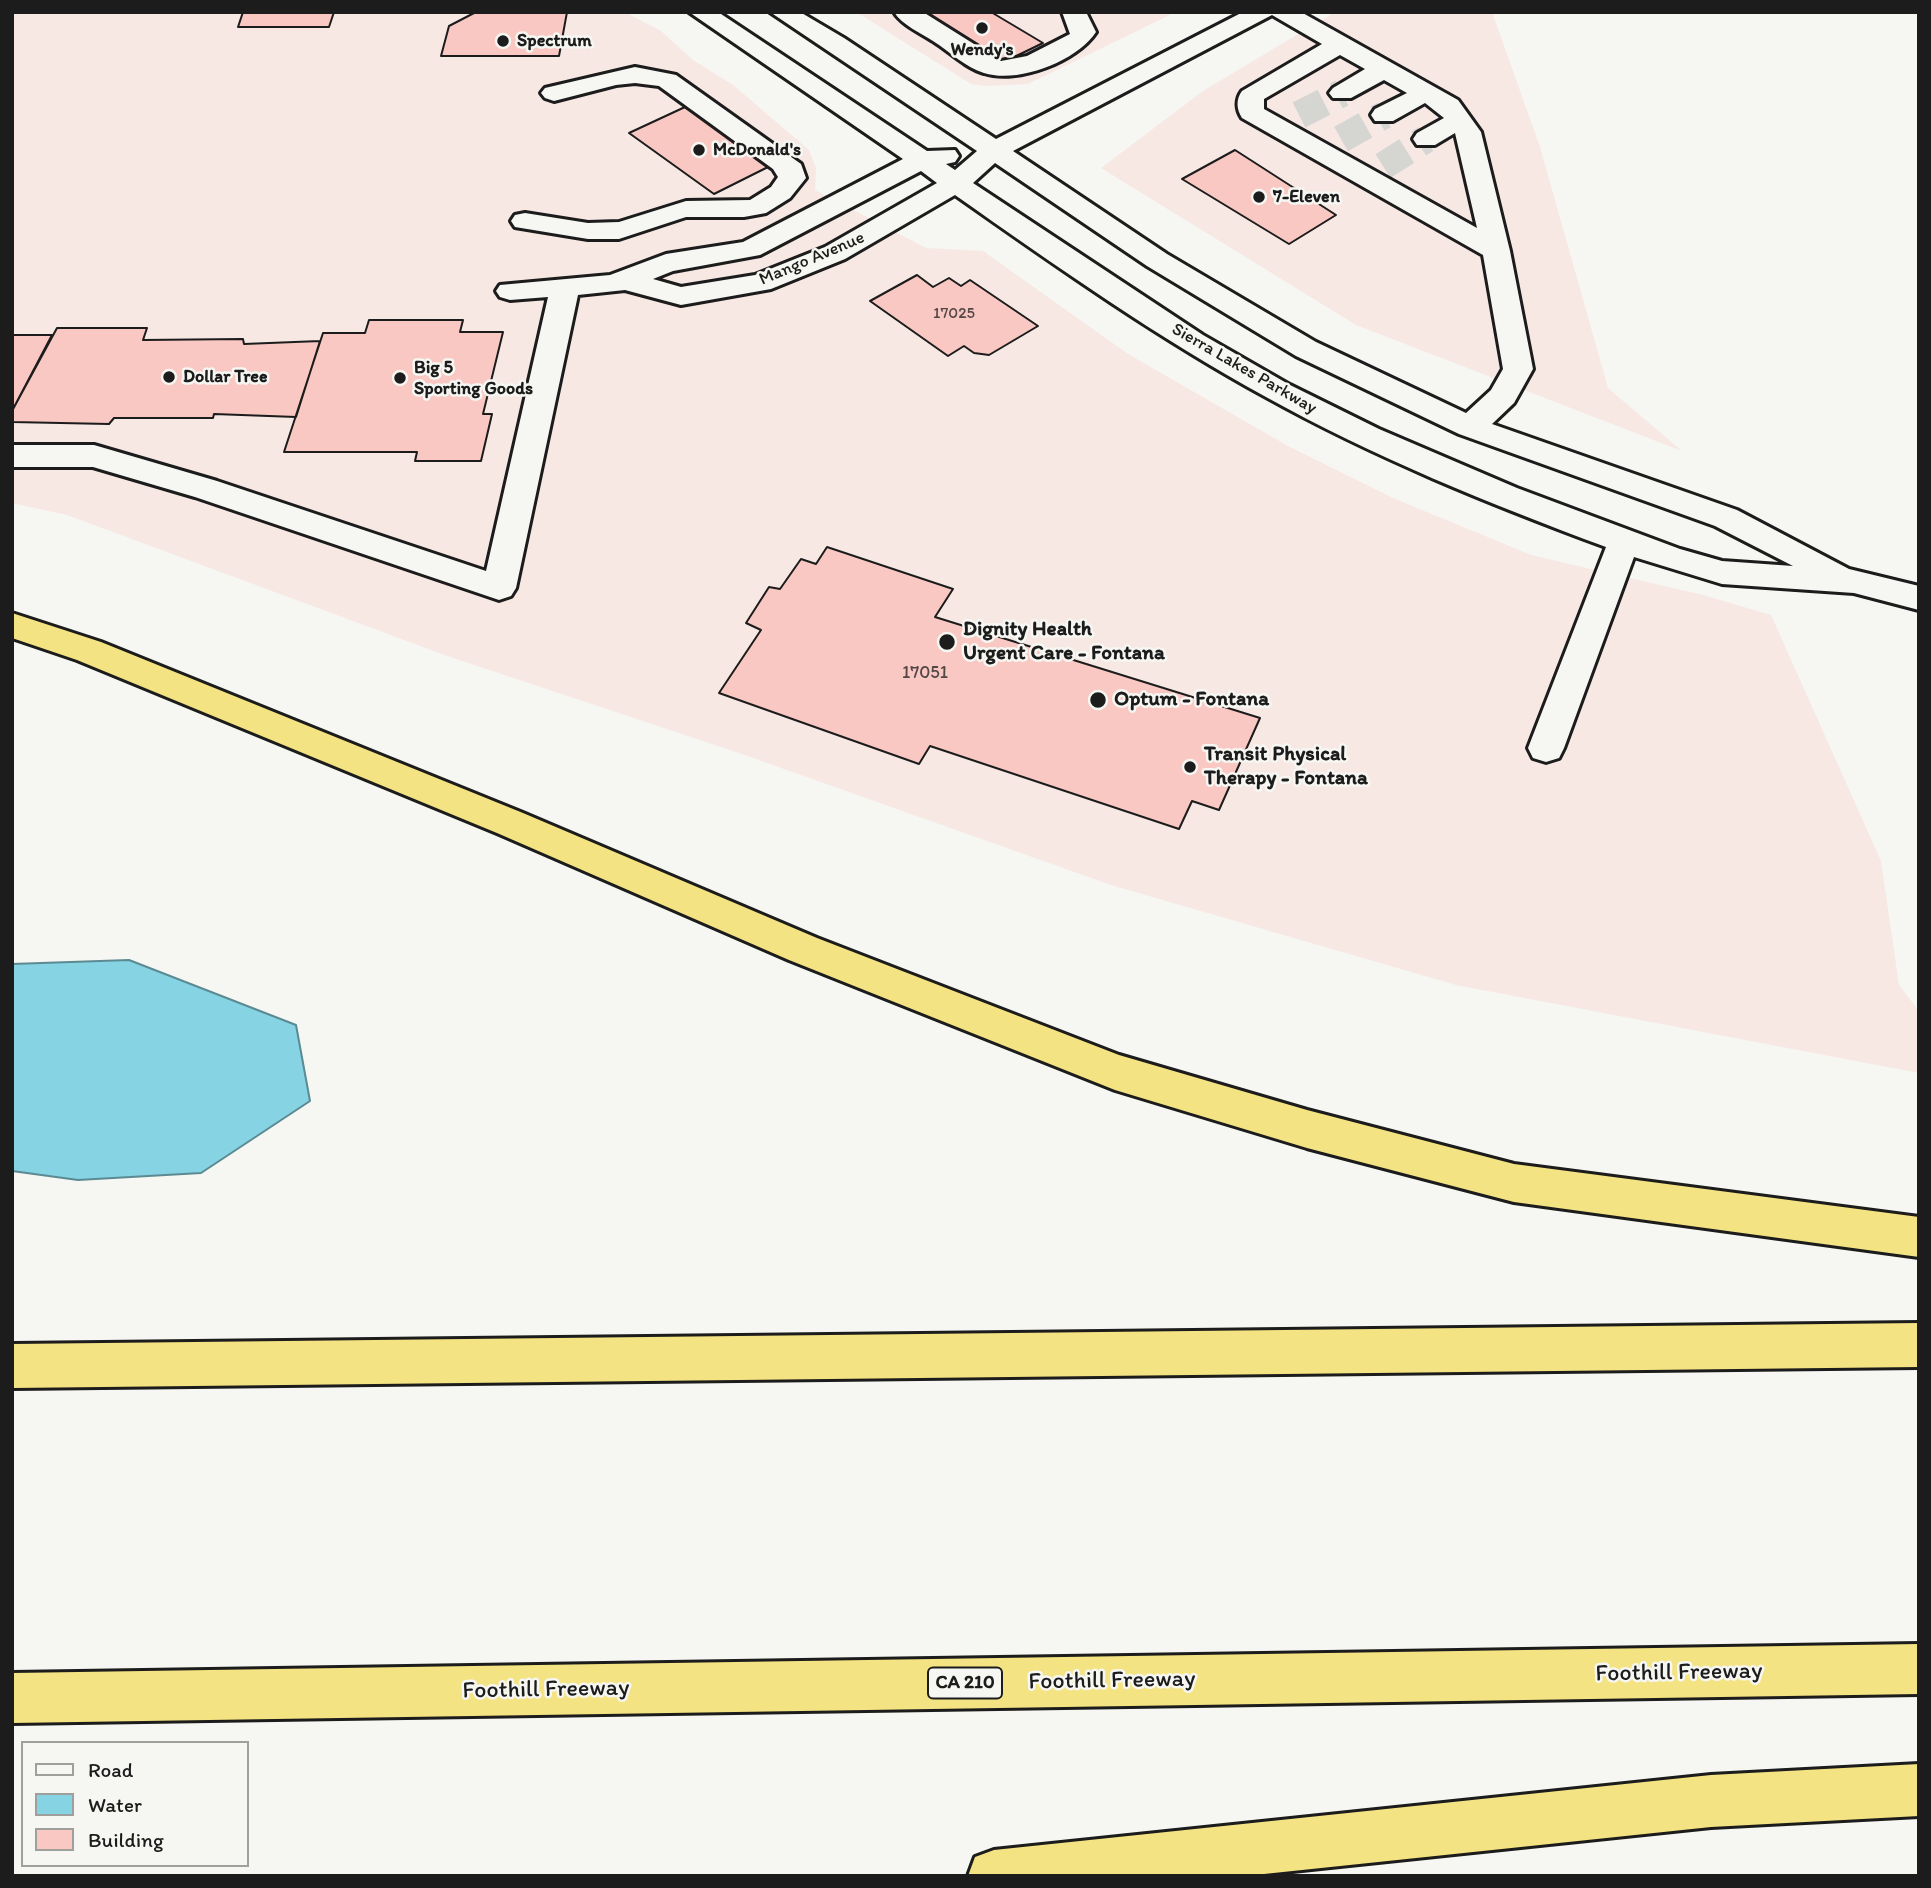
<!DOCTYPE html>
<style>
body{margin:0}
#map{position:relative;width:1931px;height:1888px;overflow:hidden;background:#f6f6f2;font-family:Itim,sans-serif}
canvas{display:block}
.frame{position:absolute;inset:0;border:14px solid #1c1c1c;pointer-events:none}
.legend{position:absolute;left:21px;top:1741px;width:228px;height:126px;box-sizing:border-box;background:#f6f6f2;border:2px solid #9f9f9c;margin:0;padding:9px 12px;list-style:none;font-size:21px;color:#1c1c1c}
.legend li{display:flex;align-items:center;gap:14px;height:35px}
.legend b{width:35px;border:2px solid #9f9f9c}
</style>
<div id="map">
<canvas width="1931" height="1888"></canvas>
<div class="frame"></div>
<ul class="legend">
<li><b style="height:9px;background:#f6f6f2"></b>Road</li>
<li><b style="height:19px;background:#85d3e3"></b>Water</li>
<li><b style="height:19px;background:#f9c8c3"></b>Building</li>
</ul>
</div>
<script>
const context = document.querySelector('canvas').getContext('2d');
context.lineJoin = 'round';
function paint(path, color) {
  context.fillStyle = color;
  context.fill(path, 'evenodd');
}
function stroke(path, color, width, dash) {
  context.strokeStyle = color;
  context.lineWidth = width;
  context.lineCap = dash ? 'butt' : 'round';
  context.setLineDash(dash || []);
  context.stroke(path);
}
function drawText(font, color, halo, rows, align = 'center') {
  context.font = font + ' Itim,sans-serif';
  context.lineWidth = 5;
  context.setLineDash([]);
  context.textBaseline = 'middle';
  context.strokeStyle = halo;
  context.fillStyle = color;
  for (const [text, x, y, turn = 0] of rows) {
    context.save();
    context.translate(x, y);
    context.rotate((+turn || 0) * Math.PI / 180);
    context.textAlign = isNaN(turn) ? turn : align;
    if (halo) context.strokeText(text, 0, 0);
    context.fillText(text, 0, 0);
    context.restore();
  }
}
paint(new Path2D(`
 M 12,12 L 625,12 L 661,31 L 693,60 L 733,85 L 809,150 L 816,168 L 815,190 L 926,248 L 983,251 L 1128,354 L 1288,446 L 1393,498 L 1531,555 L 1703,595 L 1771,615 L 1881,861 L 1899,985 L 1919,1011 L 1919,1073 L 1456,985 L 1111,885 L 739,753 L 450,657 L 67,515 L 12,503 Z
 M 856,12 L 1176,12 L 1028,84 L 987,86 L 971,84 Z
 M 1335,12 L 1492,12 L 1540,147 L 1608,388 L 1682,451 L 1356,325 L 1101,168 L 1203,91 Z`), '#f7e8e4');
const water = new Path2D(`
 M 129,960 L 296,1025 L 310,1101 L 201,1173 L 78,1180 L 12,1171 L 12,964 Z`);
paint(water, '#85d3e3');
stroke(water, '#5b8a93', 2);
const building = new Path2D(`
 M 243,12 L 334,12 L 329,27 L 238,27 Z
 M 476,12 L 567,12 L 559,56 L 441,56 L 449,26 Z
 M 921,12 L 991,12 L 1043,43 L 1004,62 Z
 M 685,107 L 770,166 L 714,194 L 629,133 Z
 M 1235,150 L 1336,215 L 1289,244 L 1182,179 Z
 M 917,275 L 933,287 L 949,278 L 961,286 L 970,280 L 1038,326 L 989,355 L 974,353 L 964,346 L 948,356 L 870,301 Z
 M 369,320 L 463,320 L 460,332 L 503,332 L 483,414 L 492,414 L 481,461 L 415,461 L 417,452 L 284,452 L 323,333 L 365,333 Z
 M 57,328 L 147,328 L 143,340 L 243,339 L 244,344 L 320,341 L 296,417 L 214,414 L 213,418 L 114,418 L 109,424 L 12,422 L 12,411 Z
 M 12,335 L 52,335 L 12,411 Z
 M 827,547 L 953,589 L 935,617 L 1260,718 L 1219,810 L 1192,801 L 1179,829 L 930,746 L 919,764 L 719,693 L 761,630 L 746,623 L 769,587 L 780,589 L 801,559 L 816,564 Z`);
paint(building, '#f9c8c3');
stroke(building, '#1c1c1c', 2);
stroke(new Path2D(`
 M 1299,115 L 1342,93
 M 1341,139 L 1384,115
 M 1383,166 L 1426,139`), '#d5d5d2', 28, [28, 14]);
const minor = new Path2D(`
 M 689,12 L 718,12 L 927,151 L 955,150 L 959,156 L 955,162 L 946,164 L 955,170 L 977,151 L 770,12 L 800,12 L 844,38 L 996,139 L 1243,12 L 1301,12 L 1458,100 L 1481,132 L 1510,251 L 1533,369 L 1514,403 L 1492,424 L 1737,510 L 1849,569 L 1919,586 L 1919,610 L 1854,593 L 1722,584 L 1634,557 L 1564,748 L 1559,758 L 1546,762 L 1533,758 L 1528,748 L 1606,547 C 1490,504 1374,457 1266,397 C 1158,338 1056,266 955,195 L 845,259 L 771,289 L 681,305 L 625,290 L 578,295 L 516,588 L 511,596 L 499,600 L 195,497 L 93,467 L 12,467 L 12,445 L 94,445 L 217,481 L 486,571 L 548,297 L 510,300 L 500,297 L 496,291 L 500,285 L 610,275 L 666,254 L 743,242 L 903,159 ZM 1272,15 L 1322,44 L 1242,91 C 1236,99 1236,109 1242,118 L 1483,255 L 1503,369 L 1491,390 L 1466,413 L 1316,342 L 1167,254 L 1013,151 ZM 1340,55 L 1365,69 L 1333,88 L 1329,93 L 1333,98 L 1351,98 L 1384,80 L 1407,93 L 1375,109 L 1371,115 L 1375,121 L 1393,121 L 1425,103 L 1444,118 L 1417,133 L 1413,139 L 1417,145 L 1435,145 L 1455,133 L 1477,228 L 1264,109 L 1264,99 ZM 995,163 L 1147,266 L 1296,356 L 1459,434 L 1715,526 L 1793,566 L 1722,561 L 1680,549 L 1517,488 L 1379,429 L 1290,385 L 1203,335 L 973,183 ZM 921,171 L 937,183 L 825,247 L 755,275 L 681,287 L 653,279 L 673,271 L 760,255 Z
 M 894,12 L 923,12 L 1001,61 L 1027,56 L 1070,34 L 1062,12 L 1086,12 L 1096,32 C 1077,61 1018,84 984,73 C 966,68 949,51 933,41 C 921,33 902,25 894,12 Z
 M 635,67 L 676,75 L 801,164 L 806,178 L 790,198 L 766,213 L 744,217 L 686,217 L 619,239 L 588,239 L 515,227 L 511,221 L 515,215 L 525,213 L 588,223 L 619,222 L 686,201 L 750,200 L 771,187 L 778,177 L 773,169 L 659,86 L 635,83 L 616,85 L 554,101 L 545,98 L 541,93 L 545,88 Z`);
const highway = new Path2D(`
 M 12,613 L 101,642 L 523,813 L 817,938 L 1119,1055 L 1307,1110 L 1514,1164 L 1919,1217 L 1919,1257 L 1514,1202 L 1307,1148 L 1115,1090 L 789,960 L 497,833 L 77,660 L 12,638 Z
 M 1919,1323 L 1919,1367 L 12,1388 L 12,1344 Z
 M 1919,1644 L 1919,1694 L 12,1723 L 12,1673 Z
 M 1919,1764 L 1919,1816 L 1711,1827 L 1245,1876 L 968,1876 L 975,1857 L 994,1850 L 1711,1775 Z`);
stroke(minor, '#1c1c1c', 6);
stroke(highway, '#1c1c1c', 6);
paint(minor, '#f6f6f2');
paint(highway, '#f4e382');
for (const [x, y, r, color] of [
 [982,28,7,"#1c1c1c"],
 [503,41,7,"#1c1c1c"],
 [699,150,7,"#1c1c1c"],
 [1259,197,7,"#1c1c1c"],
 [169,377,7,"#1c1c1c"],
 [400,378,7,"#1c1c1c"],
 [947,642,9,"#1c1c1c"],
 [1098,700,9,"#1c1c1c"],
 [1190,767,7,"#1c1c1c"]
]) {
  const dot = new Path2D();
  dot.arc(x, y, r, 0, 2 * Math.PI);
  context.fillStyle = color;
  context.fill(dot);
  stroke(dot, '#f6f6f2', 2.5);
}
drawText('16px', '#534746', null, [
 ["17025",954,314]
]);
drawText('bold 18px', '#1c1c1c', '#f6f6f2', [
 ["Spectrum",517,41],
 ["Wendy's",982,50,"center"],
 ["McDonald's",713,150],
 ["7-Eleven",1273,197],
 ["Big 5",414,368],
 ["Sporting Goods",414,389],
 ["Dollar Tree",183,377]
], 'left');
drawText('18px', '#1c1c1c', '#f6f6f2', [
 ["Mango Avenue",812,259,-23],
 ["Sierra Lakes Parkway",1244,369,30]
]);
drawText('18px', '#534746', null, [
 ["17051",925,673]
]);
for (const [x, y, w] of [
 [965,1683,74]
]) {
  const box = new Path2D();
  box.roundRect(x - w / 2, y - 15.5, w, 31, 5);
  context.fillStyle = '#f6f6f2';
  context.fill(box);
  stroke(box, '#1c1c1c', 2);
}
drawText('bold 19px', '#1c1c1c', null, [
 ["CA 210",965,1683]
]);
drawText('bold 21px', '#1c1c1c', '#f6f6f2', [
 ["Dignity Health",963,630],
 ["Urgent Care - Fontana",963,654],
 ["Optum - Fontana",1114,700],
 ["Transit Physical",1204,755],
 ["Therapy - Fontana",1204,779]
], 'left');
drawText('24px', '#1c1c1c', '#f6f6f2', [
 ["Foothill Freeway",1679,1673,-1],
 ["Foothill Freeway",1112,1681,-1],
 ["Foothill Freeway",546,1690,-1]
]);
</script>
